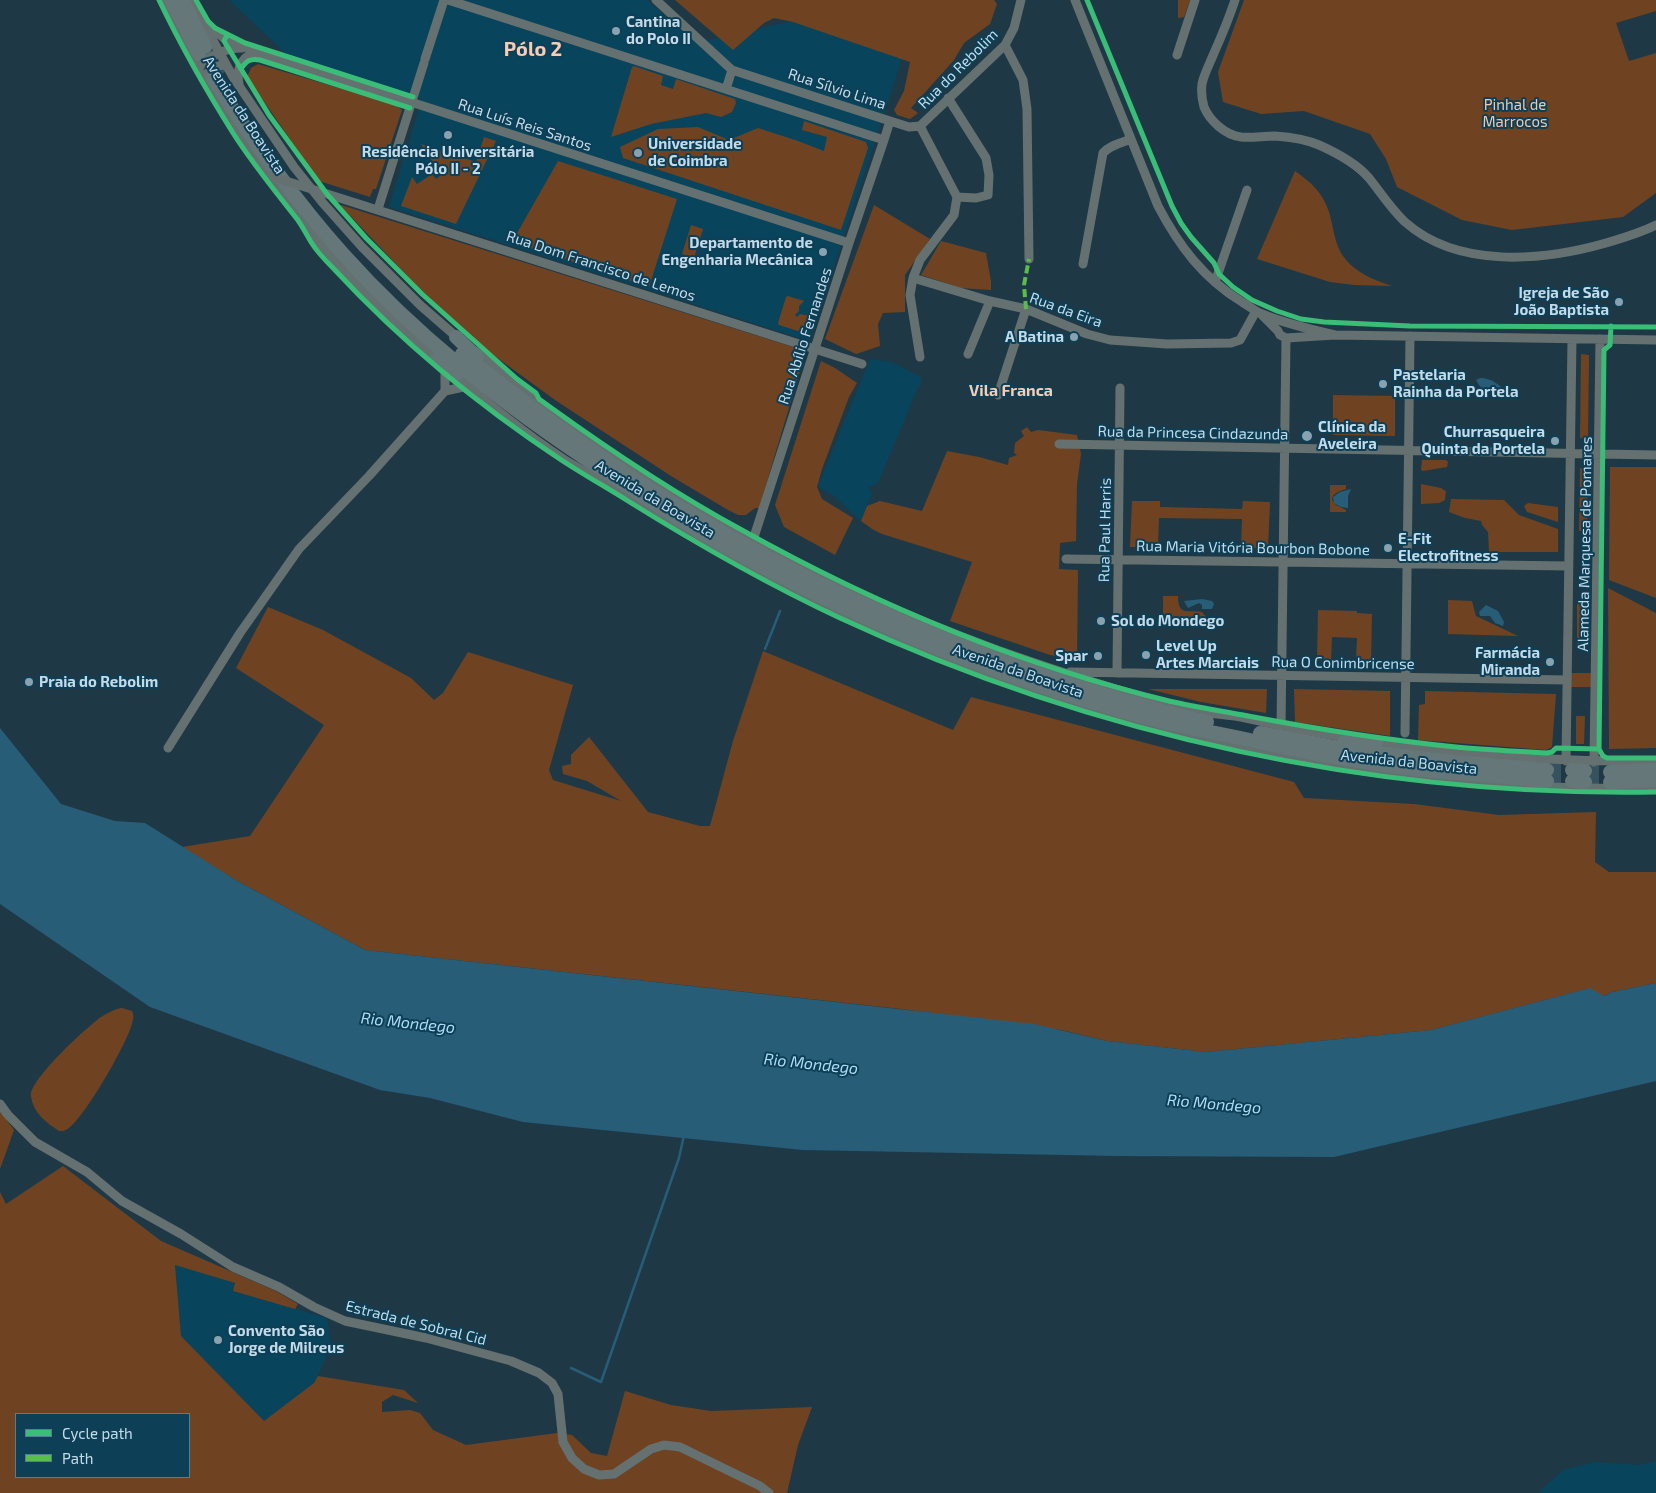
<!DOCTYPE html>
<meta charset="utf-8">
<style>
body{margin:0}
#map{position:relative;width:1656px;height:1493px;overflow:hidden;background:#1e3945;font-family:"Exo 2",sans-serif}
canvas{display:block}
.legend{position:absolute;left:15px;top:1413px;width:175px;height:65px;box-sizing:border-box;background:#0d3f56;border:1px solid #567d91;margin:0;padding:6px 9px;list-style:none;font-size:15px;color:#c3dbe9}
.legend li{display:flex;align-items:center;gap:10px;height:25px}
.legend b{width:25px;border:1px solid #567d91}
</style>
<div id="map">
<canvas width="1656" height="1493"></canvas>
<ul class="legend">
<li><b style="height:6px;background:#3abd76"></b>Cycle path</li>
<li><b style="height:6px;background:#5cbc4b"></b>Path</li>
</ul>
</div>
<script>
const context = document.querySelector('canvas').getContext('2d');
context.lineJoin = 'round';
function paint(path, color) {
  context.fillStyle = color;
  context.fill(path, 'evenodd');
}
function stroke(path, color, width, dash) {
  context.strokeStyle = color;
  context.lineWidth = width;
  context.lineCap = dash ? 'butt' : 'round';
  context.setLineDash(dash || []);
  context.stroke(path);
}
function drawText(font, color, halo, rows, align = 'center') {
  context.font = font + ' "Exo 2",sans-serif';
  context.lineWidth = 4;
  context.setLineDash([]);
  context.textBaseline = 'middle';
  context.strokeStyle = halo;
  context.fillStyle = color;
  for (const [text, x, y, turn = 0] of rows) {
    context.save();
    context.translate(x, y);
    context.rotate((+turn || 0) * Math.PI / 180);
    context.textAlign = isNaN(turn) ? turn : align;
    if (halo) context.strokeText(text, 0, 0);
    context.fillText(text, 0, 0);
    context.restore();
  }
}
paint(new Path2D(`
 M 229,0 L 647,0 L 697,43 L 826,13 L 908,41 L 809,341 L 389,207 L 422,99 L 290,57 Z
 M 870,359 L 892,362 L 922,378 L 878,483 L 869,487 L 872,494 L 861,521 L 835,497 L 818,486 Z
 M 175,1264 L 235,1283 L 233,1291 L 327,1318 L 331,1345 L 315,1383 L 264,1421 L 181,1336 Z
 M 1656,1461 L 1656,1493 L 1538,1493 L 1563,1470 L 1594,1462 L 1640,1465 Z`), '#08445c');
paint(new Path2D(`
 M 675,0 L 994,0 L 997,4 L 990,24 L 964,43 L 954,60 L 911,108 L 918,113 L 910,119 L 897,115 L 894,110 L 904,91 L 910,62 L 793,22 L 774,18 L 764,23 L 733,50 Z
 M 1178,0 L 1190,0 L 1184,17 L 1178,18 Z
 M 1244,0 L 1656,0 L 1656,11 L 1616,23 L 1629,61 L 1656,53 L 1656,193 L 1623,217 L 1512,230 L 1462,220 L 1397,187 L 1386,159 L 1370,134 L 1304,111 L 1261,114 L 1223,102 L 1218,72 Z
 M 258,64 L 396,105 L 402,110 L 376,189 L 373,189 L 370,197 L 319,181 L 247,77 L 251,68 Z
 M 634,66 L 663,76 L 661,85 L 673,89 L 676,79 L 735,99 L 736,103 L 732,112 L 721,117 L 706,113 L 651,124 L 611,137 L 632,67 Z
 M 804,121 L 866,142 L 868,148 L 841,230 L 623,158 L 620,147 L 658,129 L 698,127 L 729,140 L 758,128 L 798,141 L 824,151 L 827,137 L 802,130 Z
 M 484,137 L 496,141 L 456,224 L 401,206 L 412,177 L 417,184 L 432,174 L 436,179 L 441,175 L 421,144 L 476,162 Z
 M 558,161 L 677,199 L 649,287 L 512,242 Z
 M 1295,171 C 1311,182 1323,193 1329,212 C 1333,225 1334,240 1341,253 C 1352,271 1373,280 1392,286 L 1354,285 L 1330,282 L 1257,259 Z
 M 341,205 L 806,351 L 759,508 L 755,508 L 746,515 L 738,515 L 728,510 L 671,476 L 555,400 L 477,343 L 412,281 L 341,206 Z
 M 874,205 L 930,239 L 905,275 L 905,312 L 883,313 L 878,324 L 880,346 L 856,354 L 825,339 Z
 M 691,225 L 703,229 L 694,258 L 682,254 Z
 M 941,241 L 986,253 L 991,281 L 991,290 L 961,288 L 921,275 Z
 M 788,296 L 804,301 L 799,306 L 799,311 L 795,315 L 797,317 L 800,314 L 805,315 L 810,314 L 813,307 L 812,304 L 814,307 L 806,332 L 804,333 L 779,325 L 778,323 L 786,297 Z
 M 1581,354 L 1589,355 L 1588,439 L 1580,438 Z
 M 821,361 L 835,368 L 857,383 L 849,397 L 822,469 L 817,487 L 822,499 L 853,518 L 835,555 L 784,527 L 775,505 Z
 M 1333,395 L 1395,396 L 1395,436 L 1333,435 Z
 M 1027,427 L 1031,432 L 1038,430 L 1077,435 L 1081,454 L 1077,484 L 1076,541 L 1060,543 L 1059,569 L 1078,570 L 1077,662 L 1047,654 L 950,621 L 972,562 L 882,534 L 872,529 L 861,521 L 867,506 L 880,501 L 922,511 L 947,451 L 979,457 L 1008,465 L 1009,458 L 1017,455 L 1014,453 L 1015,443 L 1024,436 L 1021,431 Z
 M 1422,460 L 1446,460 L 1448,462 L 1447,467 L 1423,471 L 1421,470 Z
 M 1610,467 L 1656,467 L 1656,598 L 1609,580 Z
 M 1580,468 L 1588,468 L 1587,531 L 1579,531 Z
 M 1421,484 L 1441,488 L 1445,491 L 1446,490 L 1445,500 L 1439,503 L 1421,504 Z
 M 1330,485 L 1346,485 L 1346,489 C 1340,491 1332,493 1332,500 L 1336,505 L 1346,510 L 1346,512 L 1330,512 Z
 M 1451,499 L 1504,500 L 1519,515 L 1558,529 L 1558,552 L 1489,552 L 1488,532 L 1482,525 L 1481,521 L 1465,518 L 1449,512 Z
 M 1132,501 L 1160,501 L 1160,507 L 1242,509 L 1243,501 L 1270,502 L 1268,548 L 1241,548 L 1242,519 L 1159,518 L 1158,547 L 1130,547 Z
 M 1528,503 L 1558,507 L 1558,522 L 1527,512 L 1524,506 Z
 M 1608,588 L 1656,613 L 1656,748 L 1609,749 Z
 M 1163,596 L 1178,596 C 1178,617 1188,609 1202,612 L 1207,618 L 1207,624 L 1163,623 Z
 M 1448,600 L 1472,601 L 1476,616 L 1518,636 L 1448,634 Z
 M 1577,603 L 1586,603 L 1585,644 L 1577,644 Z
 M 268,607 L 323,630 L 411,678 L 434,700 L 443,693 L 468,652 L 573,685 L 549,770 L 553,780 L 621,801 L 587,781 L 563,774 L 562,766 L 571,764 L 571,755 L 589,737 L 648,812 L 700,826 L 710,826 L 733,741 L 763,651 L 953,730 L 971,697 L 1294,782 L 1304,798 L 1414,804 L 1499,815 L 1596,812 L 1595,862 L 1609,872 L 1656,872 L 1656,983 L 1612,992 L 1594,1000 L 1587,989 L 1431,1030 L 1206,1052 L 1107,1041 L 1061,1030 L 901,1009 L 365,950 L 239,882 L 182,847 L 250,836 L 324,725 L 236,668 Z
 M 1318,610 L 1357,611 L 1357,613 L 1372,614 L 1371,662 L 1356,661 L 1357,638 L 1332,637 L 1331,661 L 1317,660 Z
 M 1571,673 L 1591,673 L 1591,687 L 1571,687 Z
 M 1148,689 L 1267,689 L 1266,713 L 1201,702 Z
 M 1294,689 L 1390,691 L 1390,736 L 1295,722 Z
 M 1425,691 L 1556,694 L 1552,747 L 1546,750 L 1418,740 L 1419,705 L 1425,704 Z
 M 1576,716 L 1585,716 L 1584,744 L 1576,744 Z
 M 122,1008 L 132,1011 C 133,1013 134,1017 133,1019 C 132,1036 82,1123 66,1130 C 64,1131 61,1131 59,1131 C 46,1122 33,1113 31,1096 C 29,1080 87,1027 101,1017 C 108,1013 114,1009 122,1008 Z
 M 0,1111 L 14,1130 L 0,1169 Z
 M 63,1166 L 161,1241 L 276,1291 L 298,1304 L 295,1309 L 233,1291 L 235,1283 L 175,1265 L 181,1336 L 264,1421 L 314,1383 L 318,1376 L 404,1390 L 418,1403 L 393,1395 L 382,1402 L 382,1412 L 410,1410 L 420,1413 L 433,1430 L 466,1445 L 557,1433 L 572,1435 L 591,1453 L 607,1456 L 625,1391 L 671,1405 L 711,1411 L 812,1407 L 798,1445 L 787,1493 L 0,1493 L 0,1192 L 6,1204 ZM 16,1414 L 189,1414 L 189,1477 L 16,1477 Z`), '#6f4322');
paint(new Path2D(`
 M 1480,378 C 1492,378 1499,385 1507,392 C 1494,397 1482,392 1476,380 Z
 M 1351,489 L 1348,496 L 1348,508 L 1341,507 L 1334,503 L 1333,497 L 1340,492 Z
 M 1202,599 L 1212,601 L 1214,604 L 1212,609 L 1202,609 L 1202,605 L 1199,603 L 1188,608 L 1184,601 Z
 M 1486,605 L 1498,611 L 1504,622 L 1503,626 L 1495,623 L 1490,616 L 1480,616 L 1479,612 Z
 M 0,728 L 61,804 L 115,821 L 145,823 L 239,882 L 365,950 L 1034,1024 L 1107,1041 L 1206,1052 L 1431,1030 L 1590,988 L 1604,996 L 1612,992 L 1656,983 L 1656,1081 L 1334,1157 L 1118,1156 L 803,1150 L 523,1122 L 430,1098 L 380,1090 L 150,1007 L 0,904 Z`), '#285d78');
stroke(new Path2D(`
 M 765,649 L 780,611
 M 571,1368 L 601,1382 L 679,1158 L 684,1135`), '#285d78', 2.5);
stroke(new Path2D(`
 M 206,50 L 220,75
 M 1547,770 L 1572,770
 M 1585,771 L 1610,772
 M 1547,781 L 1572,781
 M 1585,782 L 1610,782`), '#37515e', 14, [14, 7]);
stroke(new Path2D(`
 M 162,0 L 198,70 L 237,133 L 315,238 L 338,264 L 394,321 L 440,362
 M 192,0 L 200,17 L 233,77 L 294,167 L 322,202 L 362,247 L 420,305 L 459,339
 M 448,0 L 884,140 L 890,121 L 732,70 L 726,89
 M 656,0 L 732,70
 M 1075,0 L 1158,206 C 1179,246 1203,278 1242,302 C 1249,306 1255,311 1262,314 C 1286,324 1310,329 1335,335
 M 1235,0 C 1229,18 1222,35 1214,53 C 1210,63 1204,74 1202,84 C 1201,92 1202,100 1204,107 C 1210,121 1225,135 1241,137 C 1252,138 1263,136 1275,136 C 1289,137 1305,139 1319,145 C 1337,153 1356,163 1369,178 C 1381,193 1391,209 1405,222 C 1458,269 1543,261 1606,243 C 1623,238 1640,233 1656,225
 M 207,24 L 225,39 L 271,57 L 849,243
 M 1005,45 L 1023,80 L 1027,109 L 1029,259
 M 1177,55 L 1195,0
 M 425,59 L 444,0
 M 198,70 C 205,56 227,48 242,48
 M 203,79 C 207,71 218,63 227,66
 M 239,84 C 236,69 242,51 261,55
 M 948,98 L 986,158 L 989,175 L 988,195 L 976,198 L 957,197
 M 890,121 L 909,127 L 920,126 L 1005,45 L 1014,28 L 1021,0
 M 920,126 L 957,197 L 954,215 L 920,260 L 913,278 L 910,295 L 920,357
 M 324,193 L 862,364
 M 378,209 L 424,63
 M 1083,264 L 1103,153 C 1110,145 1121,143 1131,139
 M 913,278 L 990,301 L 1026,309 L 1087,334 L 1110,340 L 1167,344 L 1231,343 L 1240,340 L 1256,311
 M 1215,282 L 1247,190
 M 1262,315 L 1278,331 L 1280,335 L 1286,338 L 1335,335 L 1656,340
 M 475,351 C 628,482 809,581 997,650 C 1054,670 1110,689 1169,704 C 1181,707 1194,710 1207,713 C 1218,714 1230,715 1241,717 C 1277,725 1314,732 1351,738
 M 968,354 L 990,301
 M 445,367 L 445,391
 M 451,372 C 488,403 525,434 565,460 C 578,468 592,475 605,483 C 622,493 638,504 655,514 C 811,609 980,683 1158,729 C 1183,736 1209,740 1234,746 C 1273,754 1311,763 1350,769 C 1451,784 1554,790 1656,788
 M 998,395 L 1026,309
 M 1059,444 L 1656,455
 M 753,540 L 849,243 L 884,140
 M 1066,559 L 1568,566
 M 1070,672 L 1567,680
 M 1117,673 L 1120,388
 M 1281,726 L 1286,338
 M 1405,733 L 1410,336
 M 1371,742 C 1391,745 1411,747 1432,749 C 1506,758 1581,762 1656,761
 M 168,748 L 240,633 L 299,549 L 369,476 L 445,391 L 468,386
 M 1566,761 L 1572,339
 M 1594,762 L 1600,339
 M 0,1104 L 8,1115 L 35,1142 L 87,1172 L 122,1201 L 181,1234 L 233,1267 L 279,1287 L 314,1307 L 345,1321 L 426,1338 L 511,1361 L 539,1373 L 552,1383 L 558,1394 L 563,1442 L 572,1458 L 584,1469 L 599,1475 L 614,1474 L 651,1449 L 664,1445 L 680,1447 L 760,1486 L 769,1493`), '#657170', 9);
stroke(new Path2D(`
 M 171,0 L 199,54
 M 183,0 L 205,47
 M 213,78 C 252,140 294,199 343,254 C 418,338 509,409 603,470 C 633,490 664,510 695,529 C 840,614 997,679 1159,721 C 1184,727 1210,732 1236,737 C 1289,749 1343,760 1398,767 C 1447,773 1497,776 1547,781
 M 456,337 L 477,357
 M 462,354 C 523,401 585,448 650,489 C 821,597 1011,676 1207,722
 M 437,360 L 458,373
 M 1260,733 L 1350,750 L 1454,762 L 1547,770
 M 1344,742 L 1376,742
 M 1572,770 L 1585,771
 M 1610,772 L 1656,770
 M 1572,781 L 1585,782
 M 1610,782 L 1656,780`), '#657779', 14);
stroke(new Path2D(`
 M 267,175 L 324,193`), '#657170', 9);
stroke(new Path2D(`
 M 1026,309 L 1024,285 L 1029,259`), '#5cbc4b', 4, [8, 4]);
stroke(new Path2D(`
 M 159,0 C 181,46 206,90 233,133 C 252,163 275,191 297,219 C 303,227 306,234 311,242 C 317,252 326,261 334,269 C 401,341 478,405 560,459 C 582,474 606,487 628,501 C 697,544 767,584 840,618 C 1094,736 1376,797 1656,792
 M 196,0 L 208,21 L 215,28 L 245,43 L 413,97
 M 1087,0 L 1172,206 L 1181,223 L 1191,237 L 1214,263 L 1219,274 L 1233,287 L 1252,300 L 1277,311 L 1301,319 L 1324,322 L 1410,326 L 1656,327
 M 227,35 L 224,41 L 269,115 L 327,194 L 366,238 L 422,294 L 517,379 L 536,393 L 539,399 L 550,407 C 611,451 674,493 740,529 C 874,604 1020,665 1169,701 C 1195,707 1222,711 1248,716 C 1317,729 1386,740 1456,747 C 1486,750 1517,751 1547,753 L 1552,752 L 1556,748 L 1599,749
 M 241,69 C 246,61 250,58 260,60 L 410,108
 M 1611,326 L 1610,345 L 1604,350 L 1599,749 L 1603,756 L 1607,758 L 1656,758`), '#3abd76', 5);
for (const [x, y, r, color] of [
 [616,31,5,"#89a2b0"],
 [448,135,5,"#89a2b0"],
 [638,153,5,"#89a2b0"],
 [823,252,5,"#89a2b0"],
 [1619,302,5,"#89a2b0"],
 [1074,337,5,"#89a2b0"],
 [1383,384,5,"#89a2b0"],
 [1307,436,6,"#89a2b0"],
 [1555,441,5,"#89a2b0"],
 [1388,548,5,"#89a2b0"],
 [1101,621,5,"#89a2b0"],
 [1146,655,5,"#89a2b0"],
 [1098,656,5,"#89a2b0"],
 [1550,662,5,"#89a2b0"],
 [29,682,5,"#89a2b0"],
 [218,1340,5,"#89a2b0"]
]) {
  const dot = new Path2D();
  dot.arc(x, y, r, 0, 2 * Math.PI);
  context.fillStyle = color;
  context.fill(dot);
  stroke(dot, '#0d3f56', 2);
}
drawText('bold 15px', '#c3dbe9', '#0d3f56', [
 ["Cantina",626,22],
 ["do Polo II",626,39],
 ["Universidade",648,144],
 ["de Coimbra",648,161],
 ["Residência Universitária",448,152,"center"],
 ["Pólo II - 2",448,169,"center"],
 ["Departamento de",813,243,"right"],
 ["Engenharia Mecânica",813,260,"right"],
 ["Igreja de São",1609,293,"right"],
 ["João Baptista",1609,310,"right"],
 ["A Batina",1064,337,"right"],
 ["Pastelaria",1393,375],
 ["Rainha da Portela",1393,392],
 ["Clínica da",1318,427],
 ["Aveleira",1318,444],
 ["Churrasqueira",1545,432,"right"],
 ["Quinta da Portela",1545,449,"right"],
 ["E-Fit",1398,539],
 ["Electrofitness",1398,556],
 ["Sol do Mondego",1111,621],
 ["Level Up",1156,646],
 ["Artes Marciais",1156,663],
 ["Farmácia",1540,653,"right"],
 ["Miranda",1540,670,"right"],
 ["Spar",1088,656,"right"],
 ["Praia do Rebolim",39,682],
 ["Convento São",228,1331],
 ["Jorge de Milreus",228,1348]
], 'left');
drawText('15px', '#c3dbe9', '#0d3f56', [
 ["Rua do Rebolim",958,69,-45],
 ["Rua Sílvio Lima",837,89,18],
 ["Avenida da Boavista",244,115,57],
 ["Rua Luís Reis Santos",525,125,18],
 ["Rua Dom Francisco de Lemos",601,266,18],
 ["Rua da Eira",1066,310,20],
 ["Rua Abílio Fernandes",805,336,-72],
 ["Rua da Princesa Cindazunda",1193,433,1],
 ["Avenida da Boavista",655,499,31],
 ["Rua Paul Harris",1105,530,-89],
 ["Alameda Marquesa de Pomares",1585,544,-89],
 ["Rua Maria Vitória Bourbon Bobone",1253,548,1],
 ["Rua O Conimbricense",1343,663,1],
 ["Avenida da Boavista",1018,671,19],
 ["Avenida da Boavista",1409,762,6],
 ["Estrada de Sobral Cid",416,1323,14]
]);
drawText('15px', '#f3c8ad', '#0d3f56', [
 ["Pinhal de",1515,105],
 ["Marrocos",1515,122]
]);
drawText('bold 16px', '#f8cdb3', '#0d3f56', [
 ["Vila Franca",1011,391]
]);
drawText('italic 16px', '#addcf6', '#0d3f56', [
 ["Rio Mondego",408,1023,6],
 ["Rio Mondego",811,1064,6],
 ["Rio Mondego",1214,1104,5]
]);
drawText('bold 20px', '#f8cdb3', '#0d3f56', [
 ["Pólo 2",533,49]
]);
</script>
